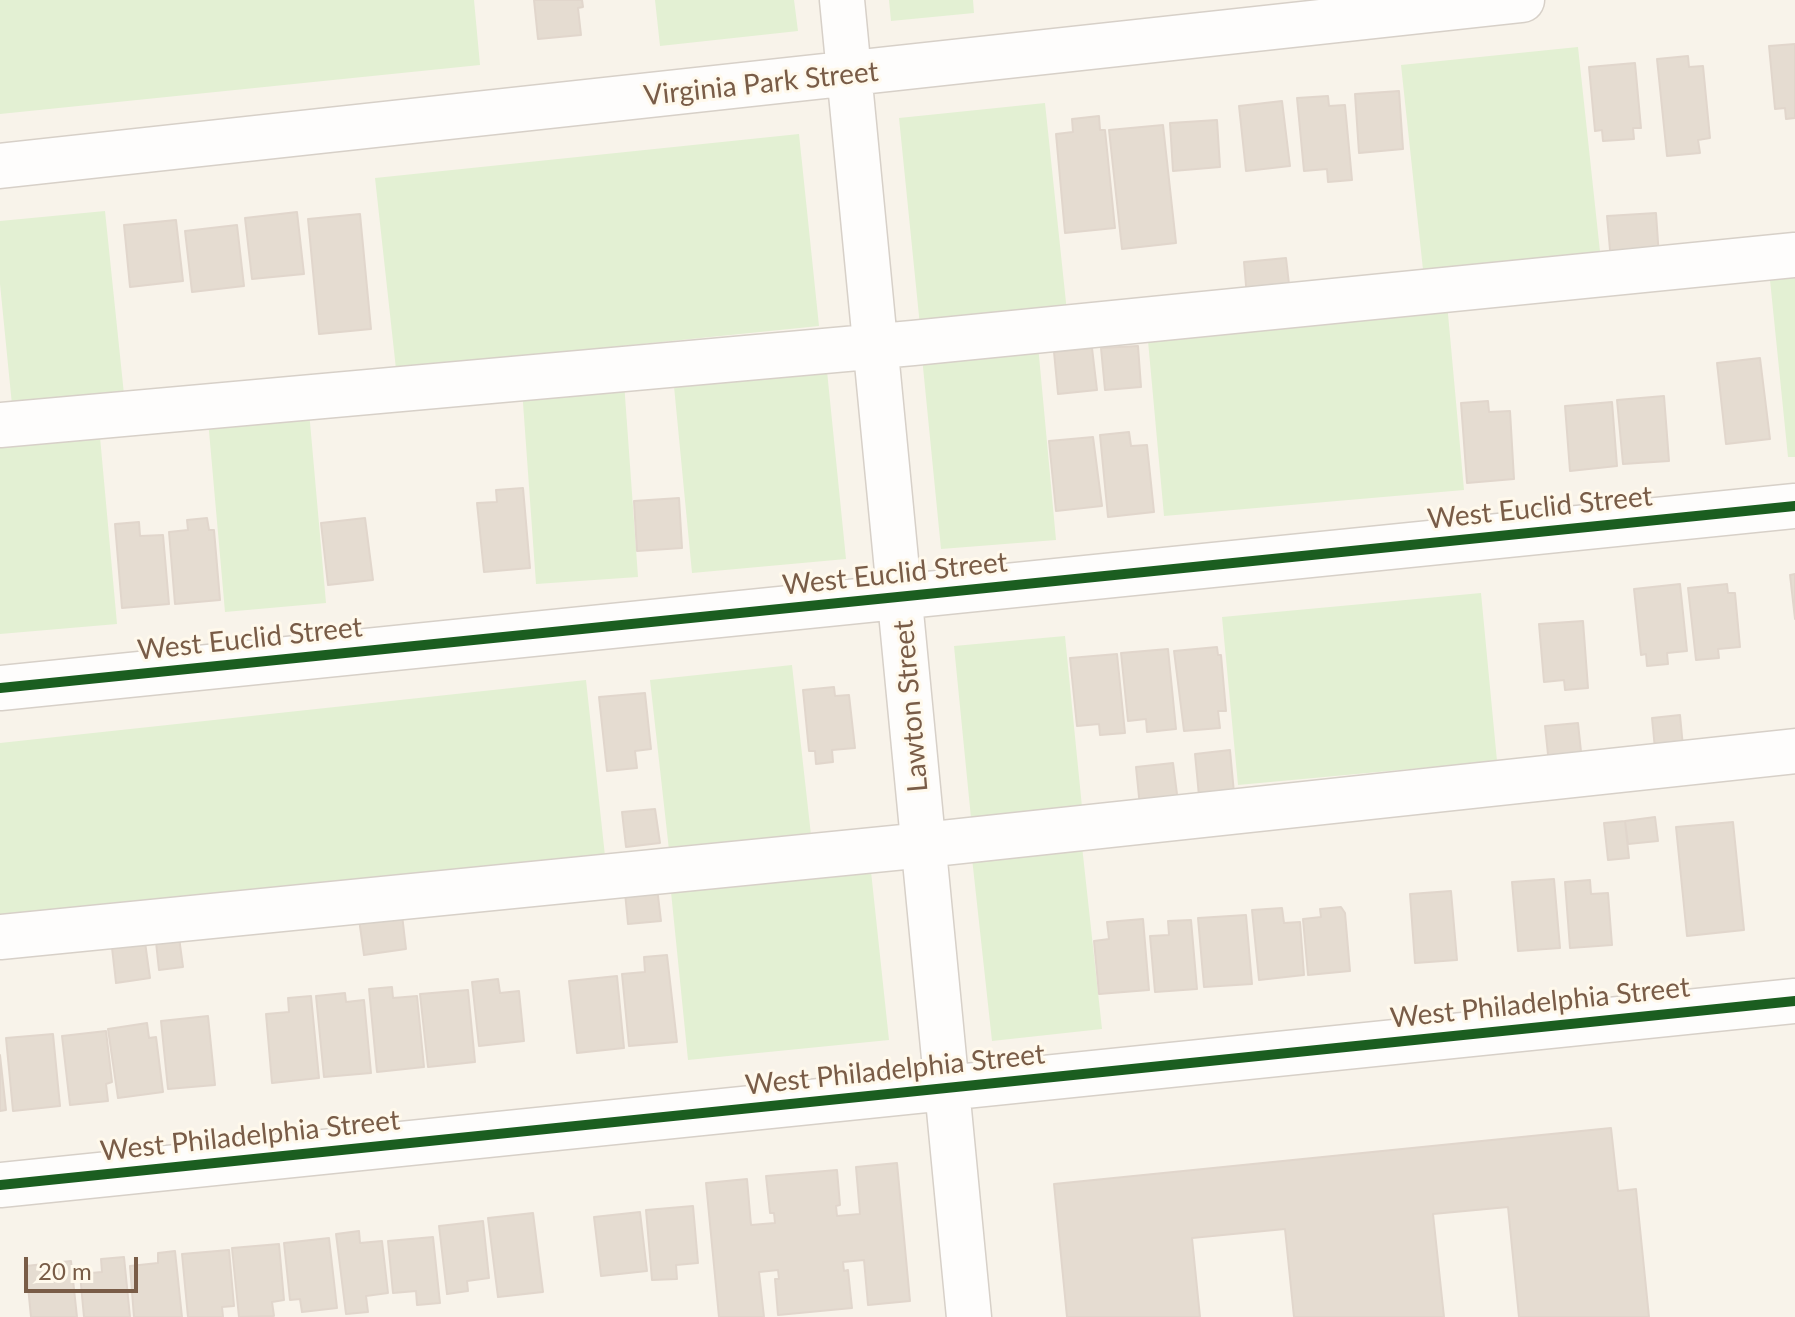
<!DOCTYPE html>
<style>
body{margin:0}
#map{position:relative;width:1795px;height:1317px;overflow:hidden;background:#f8f3ea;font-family:Lato,sans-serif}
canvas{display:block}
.scale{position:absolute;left:24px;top:1257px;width:114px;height:36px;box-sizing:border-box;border:4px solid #795c47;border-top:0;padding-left:10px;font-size:24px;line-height:28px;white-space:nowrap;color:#795c47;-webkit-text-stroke:6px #fff9ec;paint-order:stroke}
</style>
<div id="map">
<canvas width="1795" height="1317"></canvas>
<div class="scale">20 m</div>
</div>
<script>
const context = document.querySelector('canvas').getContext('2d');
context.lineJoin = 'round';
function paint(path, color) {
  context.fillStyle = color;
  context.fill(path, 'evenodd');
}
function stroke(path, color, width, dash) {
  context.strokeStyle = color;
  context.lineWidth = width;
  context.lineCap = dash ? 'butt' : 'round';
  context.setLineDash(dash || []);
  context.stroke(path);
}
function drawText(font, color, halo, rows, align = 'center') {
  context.font = font + ' Lato,sans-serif';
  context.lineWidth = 6;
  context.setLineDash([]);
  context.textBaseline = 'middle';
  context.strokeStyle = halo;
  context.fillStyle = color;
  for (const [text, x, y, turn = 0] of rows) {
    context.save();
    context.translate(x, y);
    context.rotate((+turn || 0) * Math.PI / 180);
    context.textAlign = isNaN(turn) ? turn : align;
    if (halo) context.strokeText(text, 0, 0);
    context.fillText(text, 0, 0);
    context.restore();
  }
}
paint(new Path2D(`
 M 0,0 L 474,0 L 480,65 L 0,114 Z
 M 655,0 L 794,0 L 798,31 L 660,46 Z
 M 889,0 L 973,0 L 974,13 L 891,21 Z
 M 1578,47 L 1601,261 L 1424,279 L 1401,65 Z
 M 1045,103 L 1067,312 L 920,326 L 899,118 Z
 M 799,134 L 819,326 L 396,369 L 375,178 Z
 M 105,211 L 125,404 L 13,415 L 0,284 L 0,221 Z
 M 1795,278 L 1795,457 L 1788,457 L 1770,280 Z
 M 1447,303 L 1464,490 L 1164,516 L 1147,330 Z
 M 1038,345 L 1056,540 L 941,549 L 922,357 Z
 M 826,361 L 846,559 L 692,573 L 673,376 Z
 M 624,382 L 638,577 L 536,584 L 522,389 Z
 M 309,411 L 326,603 L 225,612 L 208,420 Z
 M 99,426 L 117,624 L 0,634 L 0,434 Z
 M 1481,593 L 1497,761 L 1238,785 L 1222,617 Z
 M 1065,636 L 1082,807 L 971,818 L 954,646 Z
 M 792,665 L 811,835 L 669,850 L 650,680 Z
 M 586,680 L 605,856 L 0,921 L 0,743 Z
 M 1082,846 L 1102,1029 L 992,1041 L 972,858 Z
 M 870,862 L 889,1040 L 688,1060 L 670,882 Z`), '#e3f0d3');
const building = new Path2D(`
 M 534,0 L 582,0 L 583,7 L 578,8 L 581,35 L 538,39 Z
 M 1795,44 L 1795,118 L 1786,119 L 1785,108 L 1775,109 L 1769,46 Z
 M 1688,56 L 1689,67 L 1703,66 L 1710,138 L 1698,140 L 1700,153 L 1667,156 L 1657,59 Z
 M 1635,63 L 1641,128 L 1633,128 L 1634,139 L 1603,141 L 1602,130 L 1595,131 L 1589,67 Z
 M 1399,91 L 1403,149 L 1359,153 L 1355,94 Z
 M 1328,96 L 1329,106 L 1345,105 L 1352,180 L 1328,182 L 1327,169 L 1304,171 L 1297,98 Z
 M 1282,101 L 1290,166 L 1246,171 L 1239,106 Z
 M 1099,116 L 1100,130 L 1105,130 L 1115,228 L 1065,233 L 1056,134 L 1073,132 L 1072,119 Z
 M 1217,120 L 1220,167 L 1173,171 L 1170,123 Z
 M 1163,125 L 1176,243 L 1122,249 L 1109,130 Z
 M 297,212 L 304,274 L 252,279 L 245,218 Z
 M 1656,213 L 1659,257 L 1611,261 L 1607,216 Z
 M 360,214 L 371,329 L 319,334 L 308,219 Z
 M 176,220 L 183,281 L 130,287 L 124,225 Z
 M 237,225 L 244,286 L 192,292 L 185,231 Z
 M 1286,258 L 1290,293 L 1247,297 L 1244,262 Z
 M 1138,346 L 1141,387 L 1105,390 L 1101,348 Z
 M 1092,348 L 1097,390 L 1058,394 L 1054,352 Z
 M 1760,358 L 1770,439 L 1726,444 L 1717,363 Z
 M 1664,396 L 1669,461 L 1623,464 L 1617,400 Z
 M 1488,401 L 1489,412 L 1510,411 L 1514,479 L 1467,483 L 1461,403 Z
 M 1612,402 L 1617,466 L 1570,471 L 1565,406 Z
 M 1129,432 L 1131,446 L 1147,445 L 1154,512 L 1108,517 L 1100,435 Z
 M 1093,437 L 1102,506 L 1056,511 L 1049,441 Z
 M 523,488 L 530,568 L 484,572 L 477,503 L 497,502 L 496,490 Z
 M 679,498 L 682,548 L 637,551 L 634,501 Z
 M 207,518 L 209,530 L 214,530 L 220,600 L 175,604 L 169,532 L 188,530 L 187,520 Z
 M 365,518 L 373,580 L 328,585 L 321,523 Z
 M 139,522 L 140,536 L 163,535 L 169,604 L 122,608 L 115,524 Z
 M 1795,574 L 1795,619 L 1790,575 Z
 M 1680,584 L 1687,651 L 1667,653 L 1668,664 L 1647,666 L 1646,654 L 1641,655 L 1634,589 Z
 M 1727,584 L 1728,593 L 1735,593 L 1740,647 L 1718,649 L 1719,658 L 1696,660 L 1688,588 Z
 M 1583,621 L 1588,688 L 1565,690 L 1564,680 L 1544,682 L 1539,624 Z
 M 1217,647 L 1218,655 L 1221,655 L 1226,711 L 1218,711 L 1220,728 L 1184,731 L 1174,651 Z
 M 1168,649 L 1176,729 L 1147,732 L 1146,719 L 1128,721 L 1121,653 Z
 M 1117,654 L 1125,733 L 1100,735 L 1099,724 L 1077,726 L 1070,658 Z
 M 834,687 L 835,696 L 849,695 L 855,748 L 832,750 L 833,762 L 816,764 L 815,751 L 809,751 L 803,690 Z
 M 645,693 L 651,749 L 635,751 L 637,768 L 607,771 L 599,697 Z
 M 1680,715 L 1683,747 L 1655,749 L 1652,718 Z
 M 1578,723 L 1582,761 L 1549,764 L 1545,726 Z
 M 1230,750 L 1234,793 L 1199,796 L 1195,754 Z
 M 1173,763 L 1178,802 L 1140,807 L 1136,767 Z
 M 655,809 L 660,843 L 626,847 L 622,812 Z
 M 1655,817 L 1658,841 L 1628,844 L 1625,821 Z
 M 1625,821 L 1629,858 L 1608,860 L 1604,823 Z
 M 1733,822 L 1744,930 L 1687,936 L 1676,827 Z
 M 656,879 L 661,921 L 628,924 L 624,882 Z
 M 1554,879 L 1560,948 L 1518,951 L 1512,882 Z
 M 1590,880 L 1591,894 L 1608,893 L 1612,945 L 1570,948 L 1565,882 Z
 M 1451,891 L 1457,960 L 1415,963 L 1410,894 Z
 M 401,906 L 406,949 L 364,955 L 358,912 Z
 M 1341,907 L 1345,913 L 1350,971 L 1308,975 L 1303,919 L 1321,917 L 1320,909 Z
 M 1282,908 L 1284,923 L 1300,922 L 1304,975 L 1259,980 L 1252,910 Z
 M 1246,915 L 1252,984 L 1204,987 L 1198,918 Z
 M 1143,919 L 1149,990 L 1099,994 L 1094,941 L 1109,939 L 1107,922 Z
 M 1191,920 L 1197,989 L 1155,992 L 1150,936 L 1169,935 L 1168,921 Z
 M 178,930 L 183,967 L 159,970 L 155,933 Z
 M 144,935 L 150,978 L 116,983 L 111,939 Z
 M 667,955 L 677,1042 L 629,1046 L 622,974 L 645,972 L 644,957 Z
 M 617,976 L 624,1048 L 577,1053 L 569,981 Z
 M 498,979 L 500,993 L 519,991 L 524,1041 L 479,1046 L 472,982 Z
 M 392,987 L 393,998 L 417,996 L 424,1067 L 377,1072 L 369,989 Z
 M 468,990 L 475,1062 L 428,1067 L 420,994 Z
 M 345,993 L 346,1002 L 364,1000 L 371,1073 L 324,1077 L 316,996 Z
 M 311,996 L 319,1078 L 272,1083 L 266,1014 L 289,1012 L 288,998 Z
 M 208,1016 L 215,1085 L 168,1089 L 161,1021 Z
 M 147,1023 L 149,1038 L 156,1037 L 163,1092 L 118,1098 L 108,1029 Z
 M 106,1031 L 112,1082 L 106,1084 L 108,1101 L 70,1105 L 62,1036 Z
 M 53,1034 L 60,1106 L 13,1111 L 6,1038 Z
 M 0,1055 L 6,1110 L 0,1111 Z
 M 1611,1128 L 1618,1191 L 1636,1189 L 1649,1317 L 1519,1317 L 1508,1207 L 1433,1214 L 1444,1317 L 1294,1317 L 1285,1229 L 1192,1238 L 1200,1317 L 1067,1317 L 1054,1184 Z
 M 897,1163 L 910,1301 L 868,1305 L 864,1260 L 843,1262 L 844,1271 L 848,1270 L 852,1308 L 778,1315 L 775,1279 L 779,1279 L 778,1270 L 759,1272 L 764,1317 L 719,1317 L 706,1183 L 747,1179 L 751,1225 L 775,1223 L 774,1213 L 770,1213 L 766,1176 L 837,1170 L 840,1205 L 836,1206 L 837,1216 L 860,1214 L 856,1167 Z
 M 693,1206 L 698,1263 L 676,1265 L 677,1279 L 652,1280 L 646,1210 Z
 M 640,1212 L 647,1271 L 601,1276 L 594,1217 Z
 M 533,1213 L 543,1292 L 498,1297 L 488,1218 Z
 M 483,1221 L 489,1278 L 467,1281 L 468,1291 L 447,1294 L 439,1226 Z
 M 359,1231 L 360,1243 L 382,1241 L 388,1293 L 366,1296 L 368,1312 L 346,1314 L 336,1234 Z
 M 433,1237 L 440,1303 L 417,1305 L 416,1291 L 393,1293 L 388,1241 Z
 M 329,1238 L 337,1308 L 302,1312 L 300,1299 L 290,1300 L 284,1243 Z
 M 279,1244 L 284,1300 L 272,1302 L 274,1316 L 239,1317 L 232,1248 Z
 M 229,1250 L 234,1306 L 222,1307 L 223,1317 L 188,1317 L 182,1254 Z
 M 175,1251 L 182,1317 L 134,1317 L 130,1266 L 158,1263 L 158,1253 Z
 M 124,1257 L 130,1317 L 84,1317 L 80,1274 L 102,1272 L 101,1259 Z
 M 71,1261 L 77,1317 L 31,1317 L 26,1266 Z`);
paint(building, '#e5dcd1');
stroke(building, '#e1d6cc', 2);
const minor = new Path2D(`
 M 842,0 L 969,1317
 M 0,166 L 1522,0
 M 0,425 L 913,343 L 1795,255
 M 0,688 L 1795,506
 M 0,937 L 924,845 L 1795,751
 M 0,1185 L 1795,1001`);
stroke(minor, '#d7d0c8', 47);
stroke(minor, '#fefdfc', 44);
stroke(new Path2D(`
 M 0,688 L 1795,506
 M 0,1185 L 1795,1001`), '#1b5e20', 10);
drawText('28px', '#795c47', '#fff9ec', [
 ["Virginia Park Street",761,84,-6],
 ["West Euclid Street",1540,508,-6],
 ["West Euclid Street",895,574,-6],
 ["West Euclid Street",250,639,-6],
 ["Lawton Street",911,706,-95],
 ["West Philadelphia Street",1540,1003,-6],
 ["West Philadelphia Street",895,1070,-6],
 ["West Philadelphia Street",250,1136,-6]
]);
</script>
